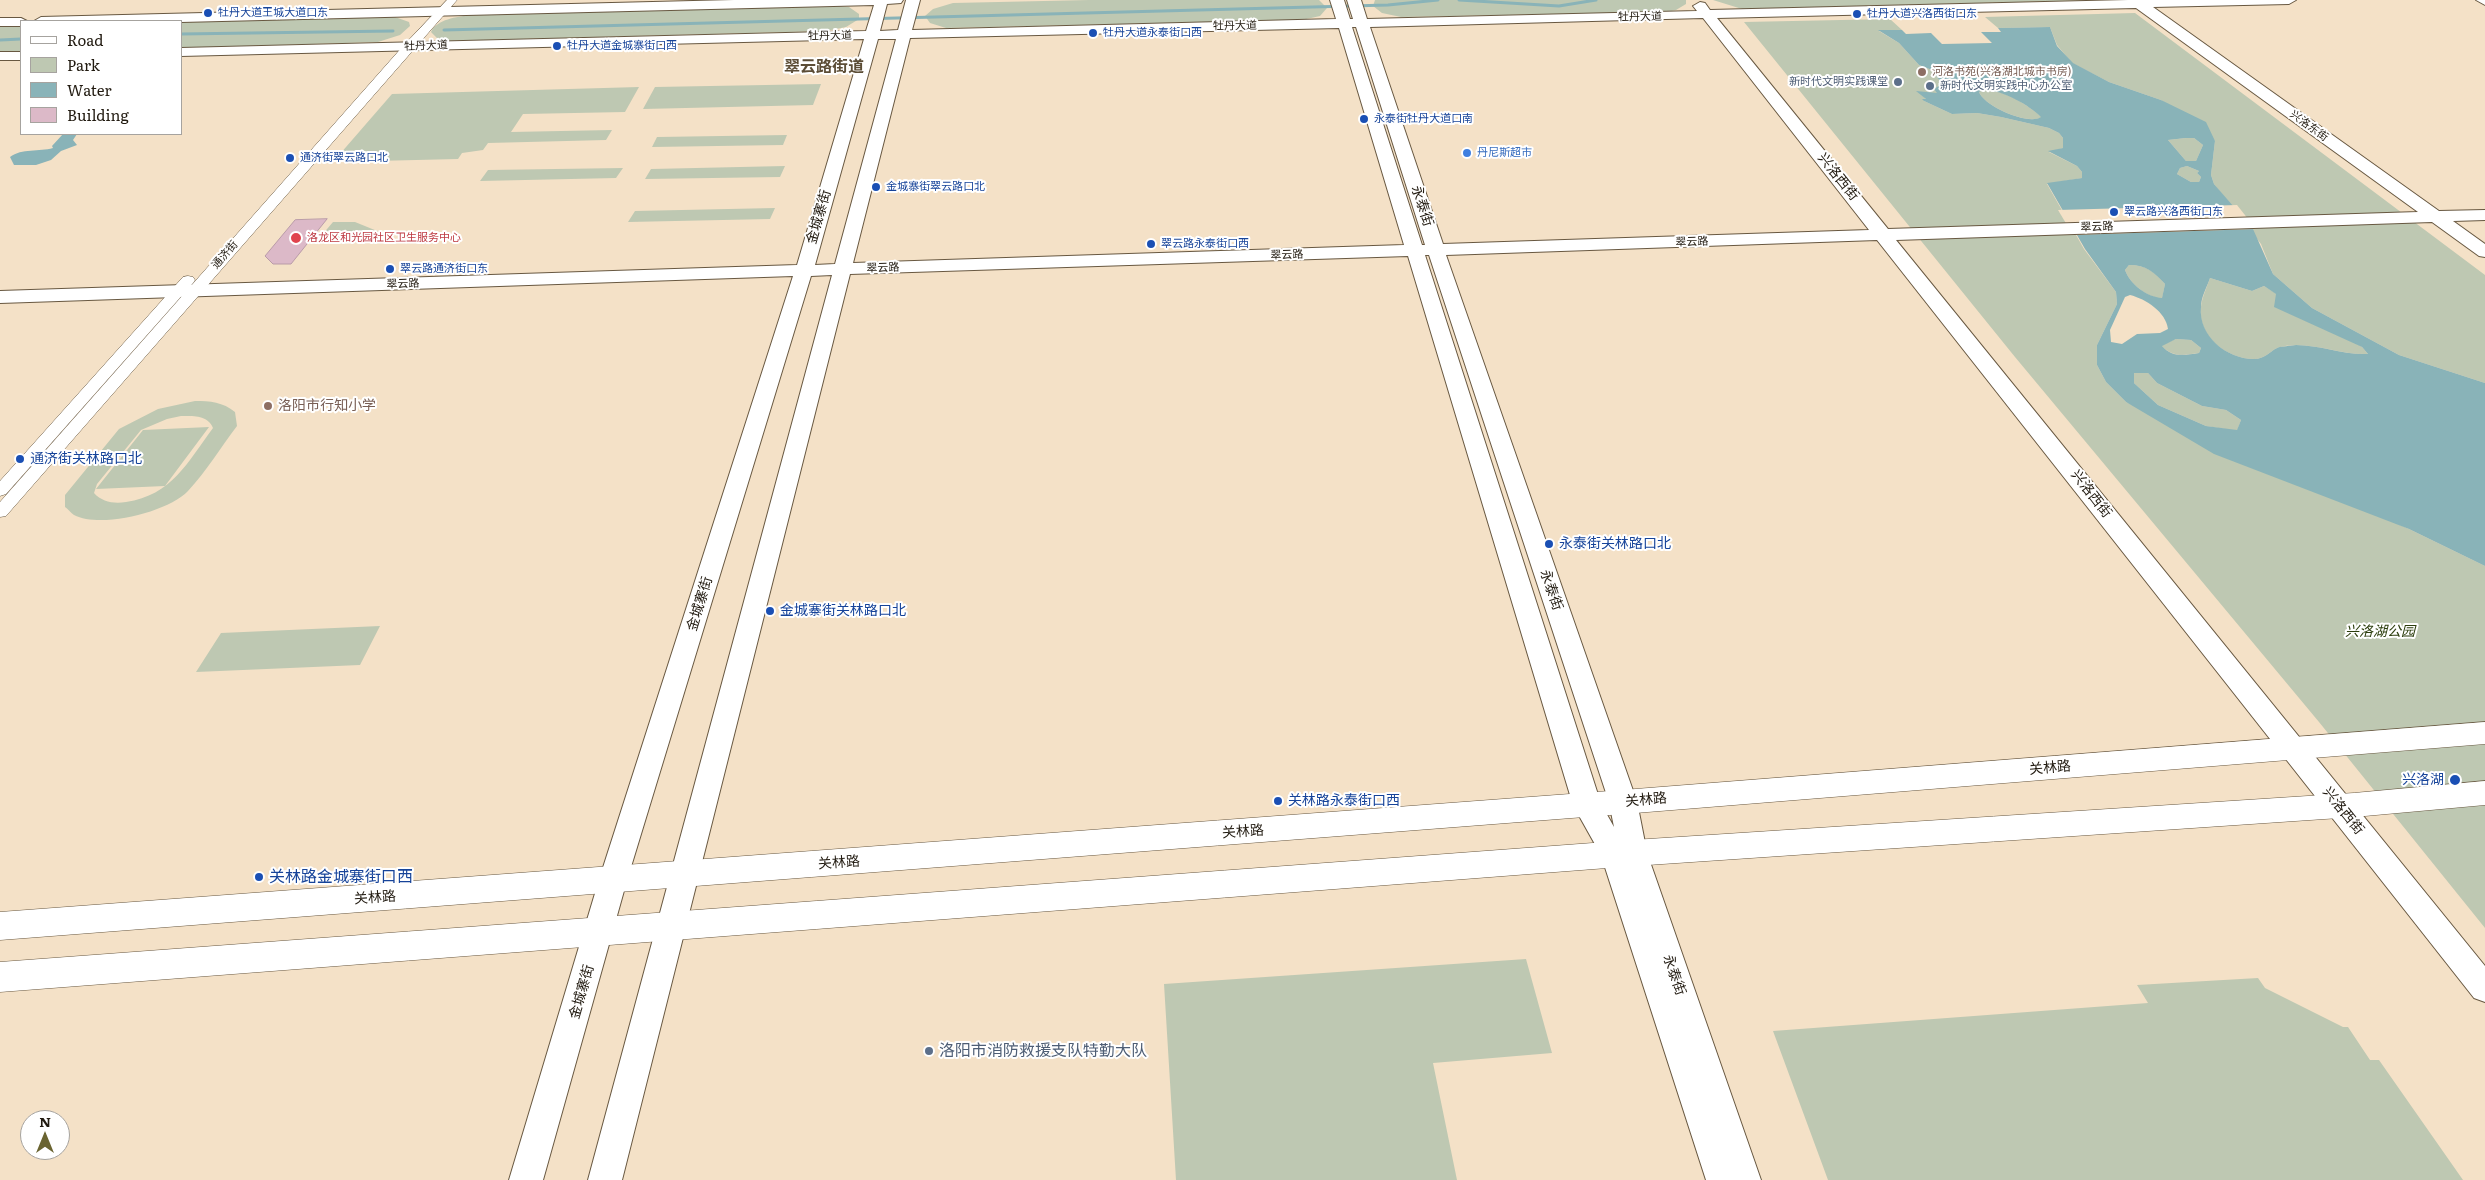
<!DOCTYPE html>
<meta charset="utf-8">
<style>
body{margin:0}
#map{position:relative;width:2485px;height:1180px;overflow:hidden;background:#f4e1c7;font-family:Literata,serif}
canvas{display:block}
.legend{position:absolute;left:20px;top:20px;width:162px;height:115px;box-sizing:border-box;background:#fff;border:1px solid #a6a39f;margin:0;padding:6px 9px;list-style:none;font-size:15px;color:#211a10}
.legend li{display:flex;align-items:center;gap:10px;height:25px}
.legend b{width:25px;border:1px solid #a6a39f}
.north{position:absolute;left:20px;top:1110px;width:50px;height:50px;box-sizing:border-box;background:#fff;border:1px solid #a6a39f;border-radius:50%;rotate:0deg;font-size:14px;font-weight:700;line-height:20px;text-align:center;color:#211a10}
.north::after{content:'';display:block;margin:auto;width:18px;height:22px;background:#6a6431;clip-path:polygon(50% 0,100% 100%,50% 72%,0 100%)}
</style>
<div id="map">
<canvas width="2485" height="1180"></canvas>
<ul class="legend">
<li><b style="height:6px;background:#fff"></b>Road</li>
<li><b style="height:14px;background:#bec8b2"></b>Park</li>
<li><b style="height:14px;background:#89b3b8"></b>Water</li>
<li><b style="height:14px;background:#dcb9c8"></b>Building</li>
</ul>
<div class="north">N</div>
</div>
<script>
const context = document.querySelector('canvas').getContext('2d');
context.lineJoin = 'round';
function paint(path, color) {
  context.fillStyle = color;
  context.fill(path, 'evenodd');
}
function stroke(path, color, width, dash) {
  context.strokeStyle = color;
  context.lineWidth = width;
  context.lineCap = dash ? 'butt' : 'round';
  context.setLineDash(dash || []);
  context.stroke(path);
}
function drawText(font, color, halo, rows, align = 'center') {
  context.font = font + ' Literata,"Noto Sans SC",serif';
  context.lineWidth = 4;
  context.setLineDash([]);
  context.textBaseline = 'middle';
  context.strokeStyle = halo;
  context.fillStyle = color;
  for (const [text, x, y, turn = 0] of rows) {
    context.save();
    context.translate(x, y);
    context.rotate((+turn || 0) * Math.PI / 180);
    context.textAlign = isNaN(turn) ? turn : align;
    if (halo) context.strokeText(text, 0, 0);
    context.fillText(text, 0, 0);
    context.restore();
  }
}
paint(new Path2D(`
 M 1089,0 L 1319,0 L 1327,8 L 1320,16 L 1302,20 L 946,28 L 930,23 L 925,16 L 933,9 L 953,3 Z
 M 1375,0 L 1686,0 L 1686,4 L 1676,10 L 1667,12 L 1401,17 L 1382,13 L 1373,6 Z
 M 1713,0 L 2098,0 L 1742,9 Z
 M 839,6 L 849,7 L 859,14 L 859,19 L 846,27 L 826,31 L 446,41 L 438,39 L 431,32 C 437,19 457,17 470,15 Z
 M 2135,13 L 2485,275 L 2485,383 L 2399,355 L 2312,308 L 2273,274 L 2261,244 L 2214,184 L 2211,175 L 2215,141 L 2161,100 L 2109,82 L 2072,63 L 2057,45 L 2050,27 L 1998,28 L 1985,17 Z
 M 395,17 L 409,22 L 410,26 L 400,35 L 378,42 L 181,48 L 181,22 Z
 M 1890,19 L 1902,30 L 1879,31 L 1899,43 L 1919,65 L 1932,70 L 1942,84 L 1938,93 L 1921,93 L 1926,99 L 1924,101 L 1952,114 L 1977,113 L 2001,117 L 2049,128 L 2059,133 L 2063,138 L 2063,148 L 2049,152 L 2077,166 L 2082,172 L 2082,178 L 2047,184 L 2084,249 L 2116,292 L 2117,304 L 2097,345 L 2097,365 L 2106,382 L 2126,402 L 2409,529 L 2485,566 L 2485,928 L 2319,722 L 2015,357 L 1744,22 Z
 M 0,26 L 21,26 L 21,51 L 0,52 Z
 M 821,84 L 813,105 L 643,109 L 655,87 Z
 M 639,87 L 625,112 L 523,114 L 511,132 L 612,130 L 606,140 L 488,143 L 483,150 L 462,153 L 458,159 L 333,162 L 392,94 Z
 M 1983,90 C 2004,89 2026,104 2042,117 C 2029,126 1984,106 1979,92 Z
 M 787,135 L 783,145 L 652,147 L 657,137 Z
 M 2186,138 L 2194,138 L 2203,145 L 2196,161 L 2186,161 L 2168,140 Z
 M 785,166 L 780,177 L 645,179 L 651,169 Z
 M 2187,166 L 2199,171 L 2197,173 L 2201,177 L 2199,182 L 2191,182 L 2177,174 L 2180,168 Z
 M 623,168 L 616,178 L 480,181 L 488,170 Z
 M 775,208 L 770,219 L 628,222 L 635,211 Z
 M 333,222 L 355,222 L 387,235 L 383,240 L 316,242 Z
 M 2129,265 C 2146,265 2154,271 2165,284 L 2162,299 C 2147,297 2130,284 2125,270 Z
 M 2210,278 L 2252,291 L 2264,286 L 2362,347 L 2368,354 C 2344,355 2320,345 2296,345 C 2291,345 2282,346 2277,348 C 2269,352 2265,359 2254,359 C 2226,359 2197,335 2201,307 C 2202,297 2207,287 2210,278 Z
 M 2176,339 L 2191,340 L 2201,348 L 2199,353 C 2185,355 2172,358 2161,345 Z
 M 2134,373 L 2148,373 L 2157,383 L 2202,406 L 2226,410 L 2241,420 L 2237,431 L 2206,426 L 2158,405 L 2134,383 Z
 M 195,401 C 210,401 223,402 235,412 L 237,426 C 221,447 206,472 188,491 C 168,512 101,529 74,515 C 71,513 68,509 65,507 L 65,495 L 119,429 L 158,409 ZM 181,416 C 193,416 208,415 213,428 C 187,463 172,495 126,502 C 114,504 102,502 94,493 L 97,484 L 141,430 L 167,419 Z
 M 209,427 L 165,486 L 96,489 L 143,430 Z
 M 380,626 L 360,665 L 196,672 L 221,633 Z
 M 1526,959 L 1552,1053 L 1433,1063 L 1457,1180 L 1176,1180 L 1164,984 Z
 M 2258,978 L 2265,988 L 2343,1027 L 2348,1027 L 2370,1060 L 2379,1060 L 2463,1180 L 1828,1180 L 1773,1031 L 2148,1003 L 2137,985 Z`), '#bec8b2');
paint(new Path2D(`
 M 2050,27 L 2057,46 L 2073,63 L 2109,82 L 2161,100 L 2206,122 L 2215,141 L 2211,175 L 2214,184 L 2253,229 L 2273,274 L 2312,308 L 2399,355 L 2485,383 L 2485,566 L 2409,529 L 2214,454 L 2126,402 L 2106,382 L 2097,365 L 2097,345 L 2117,304 L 2116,292 L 2085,249 L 2047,183 L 2082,178 L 2082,172 L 2077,166 L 2048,151 L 2063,148 L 2063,138 L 2059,133 L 2049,128 L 2001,117 L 1977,113 L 1952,114 L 1924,101 L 1922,99 L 1926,99 L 1916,91 L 1937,93 L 1934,89 L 1942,84 L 1932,70 L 1919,65 L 1899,43 L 1878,30 L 1902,30 L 1906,34 L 1931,33 L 1942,44 L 1992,43 L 1981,32 L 2001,32 L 1998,28 ZM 1983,90 C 2001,89 2029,105 2041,117 C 2029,126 1984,106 1979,92 ZM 2186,138 L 2194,138 L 2203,145 L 2196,161 L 2186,161 L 2168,140 ZM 2187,166 L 2199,171 L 2197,173 L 2201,177 L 2199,182 L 2191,182 L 2177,174 L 2180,168 ZM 2129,265 C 2146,265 2154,272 2165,284 L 2162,298 C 2147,297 2130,284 2125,270 ZM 2210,278 L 2252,291 L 2264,286 L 2276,294 L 2274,307 L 2362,347 L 2368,354 C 2343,355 2320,345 2296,345 C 2291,346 2281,346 2277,348 C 2269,352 2265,359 2254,359 C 2226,359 2198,335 2201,307 C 2201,297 2207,287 2210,278 ZM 2130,295 C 2146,299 2166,312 2168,329 L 2160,333 L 2137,334 L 2122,344 L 2111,342 L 2110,330 L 2125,297 ZM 2176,339 L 2191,340 L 2201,348 L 2199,353 C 2185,355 2172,358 2162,346 ZM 2134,373 L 2148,373 L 2157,383 L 2202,406 L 2226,410 L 2241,420 L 2237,430 L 2206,426 L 2158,405 L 2134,383 Z
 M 63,134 L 77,134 L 73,140 L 77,145 L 61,151 L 51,160 L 36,165 L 14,165 L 10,157 C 22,148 39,152 53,148 L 52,146 Z`), '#89b3b8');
paint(new Path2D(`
 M 2237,205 L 2256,229 L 2073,235 L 2058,210 Z`), '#f4e1c7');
stroke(new Path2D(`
 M 1459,0 L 1559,6 L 1596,0
 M 444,30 L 1388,5 L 1438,0
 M 181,34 L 393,31
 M 0,40 L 21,39`), '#89b3b8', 3);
const building = new Path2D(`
 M 327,219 L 291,264 L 273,264 L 265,256 L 295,220 Z`);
paint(building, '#dcb9c8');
stroke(building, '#b99ba8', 1);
const street = new Path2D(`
 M 447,0 L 457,0 L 6,516 L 0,517 L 0,502 L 404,45 Z
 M 188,276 L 193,277 L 195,280 L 193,283 L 6,494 L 0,496 L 0,481 L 183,277 Z`);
const secondary = new Path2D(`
 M 734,0 L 903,0 L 901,3 L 887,4 L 880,31 L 898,30 L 906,0 L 920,0 L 912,30 L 1336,19 L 1330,0 L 1344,0 L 1350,19 L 1353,19 L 1347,0 L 1361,0 L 1367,19 L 1697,11 L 1693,6 L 1700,2 L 1705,3 L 1710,10 L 2128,0 L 2296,0 L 2289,4 L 2153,7 L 2439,211 L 2485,210 L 2485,220 L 2453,221 L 2485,244 L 2485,257 L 2479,256 L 2432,222 L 1896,240 L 2485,966 L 2485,1002 L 2474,998 L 1877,240 L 1446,255 L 1637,802 L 1647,853 L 1761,1180 L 1706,1180 L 1601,855 L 1573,805 L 1408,256 L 850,274 L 622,1180 L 588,1180 L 832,275 L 811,276 L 627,880 L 543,1180 L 509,1180 L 599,880 L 793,276 L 0,303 L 0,291 L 797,265 L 864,39 L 181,56 L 181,48 L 866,31 L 874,5 L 181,22 L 34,21 L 41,17 ZM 2136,8 L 2418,212 L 1888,229 L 1717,18 ZM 1703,18 L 1869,230 L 1443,244 L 1370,27 ZM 1352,27 L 1356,27 L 1425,245 L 1422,245 ZM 1339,28 L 1404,245 L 853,263 L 910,38 ZM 878,39 L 896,39 L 835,264 L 815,265 ZM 1425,255 L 1429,255 L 1609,802 L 1614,827 L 1601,804 Z
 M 2476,0 L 2485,0 L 2485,5 Z
 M 0,18 L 21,18 L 27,21 L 21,21 L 21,26 L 0,26 Z
 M 0,52 L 21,52 L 21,60 L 0,60 Z`);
const primary = new Path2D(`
 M 2485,722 L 2485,744 L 1623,814 L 0,940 L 0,912 L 1623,790 Z
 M 2485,781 L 2485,805 L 2354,817 L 1633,866 L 0,992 L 0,962 L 1633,840 L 2354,793 Z`);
stroke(street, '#685841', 1);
stroke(secondary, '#685841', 2);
stroke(primary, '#685841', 1);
paint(street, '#fff');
paint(secondary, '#fff');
paint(primary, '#fff');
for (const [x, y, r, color] of [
 [208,13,5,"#1a4fb4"],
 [1857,14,5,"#1a4fb4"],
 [1093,33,5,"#1a4fb4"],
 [557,46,5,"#1a4fb4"],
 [1922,72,5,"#8d6e63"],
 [1898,82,5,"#5c6f8a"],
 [1930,86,5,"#5c6f8a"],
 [1364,119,5,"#1a4fb4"],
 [1467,153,5,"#3f7fe0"],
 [290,158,5,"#1a4fb4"],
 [876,187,5,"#1a4fb4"],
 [2114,212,5,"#1a4fb4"],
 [296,238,6,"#e0444e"],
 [1151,244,5,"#1a4fb4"],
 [390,269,5,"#1a4fb4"],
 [268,406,5,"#8d6e63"],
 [20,459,5,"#1a4fb4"],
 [1549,544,5,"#1a4fb4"],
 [770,611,5,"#1a4fb4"],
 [2455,780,6,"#1a4fb4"],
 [1278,801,5,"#1a4fb4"],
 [259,877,5,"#1a4fb4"],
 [929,1051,5,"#5c6f8a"]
]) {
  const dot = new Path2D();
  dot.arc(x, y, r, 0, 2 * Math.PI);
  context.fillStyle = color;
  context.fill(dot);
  stroke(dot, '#fff', 2);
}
drawText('11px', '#164399', '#fff', [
 ["牡丹大道王城大道口东",218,13],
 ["牡丹大道兴洛西街口东",1867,14],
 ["牡丹大道永泰街口西",1103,33],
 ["牡丹大道金城寨街口西",567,46],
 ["永泰街牡丹大道口南",1374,119],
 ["通济街翠云路口北",300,158],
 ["金城寨街翠云路口北",886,187],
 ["翠云路兴洛西街口东",2124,212],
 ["翠云路永泰街口西",1161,244],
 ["翠云路通济街口东",400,269]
], 'left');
drawText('11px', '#211a10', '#fff', [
 ["牡丹大道",1640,17,-1],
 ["牡丹大道",1235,26,-1],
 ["牡丹大道",830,36,-1],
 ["牡丹大道",426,46,-2],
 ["兴洛东街",2309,126,36],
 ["翠云路",2097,227,-2],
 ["翠云路",1692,242,-2],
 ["通济街",225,255,-49],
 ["翠云路",1287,255,-2],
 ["翠云路",883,268,-2],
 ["翠云路",403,284,-2]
]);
drawText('11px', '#785e54', '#fff', [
 ["河洛书苑(兴洛湖北城市书房)",1932,72]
], 'left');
drawText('11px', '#4e5e75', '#fff', [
 ["新时代文明实践课堂",1888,82],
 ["新时代文明实践中心办公室",1940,86,"left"]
], 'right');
drawText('11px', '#366cbe', '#fff', [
 ["丹尼斯超市",1477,153]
], 'left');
drawText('11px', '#be3a42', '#fff', [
 ["洛龙区和光园社区卫生服务中心",307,238]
], 'left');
drawText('14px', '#211a10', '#fff', [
 ["兴洛西街",1838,177,51],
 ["永泰街",1422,206,72],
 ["金城寨街",819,217,-74],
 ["兴洛西街",2091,494,52],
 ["永泰街",1551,590,71],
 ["金城寨街",700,604,-73],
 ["关林路",2050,768,-5],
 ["关林路",1646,800,-5],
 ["兴洛西街",2343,811,51],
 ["关林路",1243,832,-4],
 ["关林路",839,863,-4],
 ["关林路",375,898,-4],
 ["永泰街",1674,975,71],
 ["金城寨街",582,992,-74]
]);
drawText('14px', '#785e54', '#fff', [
 ["洛阳市行知小学",278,406]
], 'left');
drawText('14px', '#164399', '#fff', [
 ["通济街关林路口北",30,459],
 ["永泰街关林路口北",1559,544],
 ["金城寨街关林路口北",780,611],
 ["兴洛湖",2444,780,"right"],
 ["关林路永泰街口西",1288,801]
], 'left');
drawText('italic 14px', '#2b3d0c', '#fff', [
 ["兴洛湖公园",2380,632]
]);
drawText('bold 16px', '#5c4d36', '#fff', [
 ["翠云路街道",824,67]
]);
drawText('16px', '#164399', '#fff', [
 ["关林路金城寨街口西",269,877]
], 'left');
drawText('16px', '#4e5e75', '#fff', [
 ["洛阳市消防救援支队特勤大队",939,1051]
], 'left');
</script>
